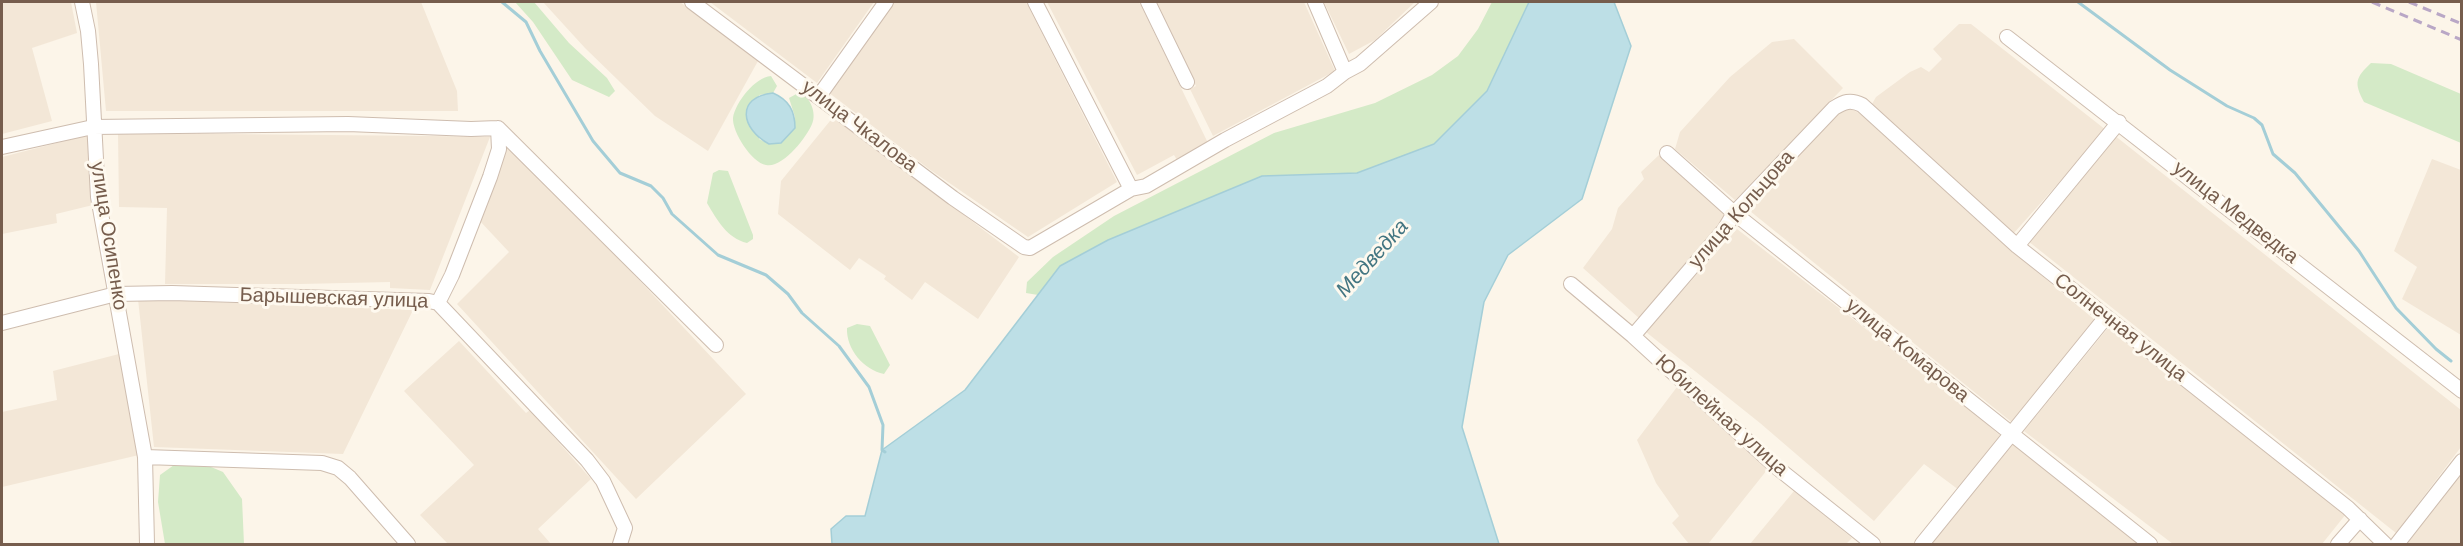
<!DOCTYPE html>
<meta charset="utf-8">
<style>
body{margin:0}
#map{position:relative;width:2463px;height:546px;overflow:hidden;background:#fcf5e9;font-family:"DM Sans",sans-serif}
canvas{display:block}
.frame{position:absolute;inset:0;border:3px solid #765d4d;pointer-events:none}
</style>
<div id="map">
<canvas width="2463" height="546"></canvas>
<div class="frame"></div>
</div>
<script>
const context = document.querySelector('canvas').getContext('2d');
context.lineJoin = 'round';
function paint(path, color) {
  context.fillStyle = color;
  context.fill(path, 'evenodd');
}
function stroke(path, color, width, dash) {
  context.strokeStyle = color;
  context.lineWidth = width;
  context.lineCap = dash ? 'butt' : 'round';
  context.setLineDash(dash || []);
  context.stroke(path);
}
function drawText(font, color, halo, rows, align = 'center') {
  context.font = font + ' "DM Sans",sans-serif';
  context.lineWidth = 6;
  context.setLineDash([]);
  context.textBaseline = 'middle';
  context.strokeStyle = halo;
  context.fillStyle = color;
  for (const [text, x, y, turn = 0] of rows) {
    context.save();
    context.translate(x, y);
    context.rotate((+turn || 0) * Math.PI / 180);
    context.textAlign = isNaN(turn) ? turn : align;
    if (halo) context.strokeText(text, 0, 0);
    context.fillText(text, 0, 0);
    context.restore();
  }
}
paint(new Path2D(`
 M 2,2 L 71,2 L 77,33 L 32,48 L 52,121 L 2,134 Z
 M 96,2 L 421,2 L 457,91 L 458,111 L 106,111 Z
 M 543,2 L 680,2 L 758,61 L 708,151 L 655,116 L 585,48 Z
 M 710,2 L 874,2 L 817,83 Z
 M 893,2 L 1026,2 L 1117,182 L 1028,237 L 929,169 L 828,92 Z
 M 1047,2 L 1139,2 L 1208,143 L 1177,160 L 1174,155 L 1137,175 Z
 M 1156,2 L 1304,2 L 1335,71 L 1213,136 L 1190,89 L 1196,86 Z
 M 1324,2 L 1415,2 L 1375,40 L 1349,54 Z
 M 1959,24 L 1971,24 L 2106,130 L 2013,234 L 1917,149 L 1872,104 L 1876,97 L 1910,72 L 1921,67 L 1929,72 L 1942,59 L 1933,49 Z
 M 1794,39 L 1843,88 L 1735,200 L 1675,149 L 1680,132 L 1730,77 L 1772,42 Z
 M 1845,105 L 1862,115 L 1994,236 L 2095,320 L 2014,424 L 1745,207 Z
 M 834,116 L 1019,257 L 978,319 L 925,282 L 912,300 L 884,279 L 886,276 L 859,258 L 850,270 L 778,214 L 781,181 Z
 M 118,133 L 432,136 L 490,137 L 430,290 L 390,288 L 390,282 L 300,284 L 165,284 L 167,208 L 119,207 Z
 M 88,135 L 93,205 L 56,214 L 57,223 L 2,234 L 2,157 Z
 M 2114,135 L 2461,410 L 2461,447 L 2396,533 L 2028,241 Z
 M 508,146 L 624,264 L 746,394 L 636,499 L 457,304 L 509,252 L 478,219 Z
 M 1659,155 L 1725,214 L 1715,234 L 1640,319 L 1583,268 L 1612,229 L 1618,208 L 1644,179 L 1641,172 Z
 M 2432,159 L 2461,170 L 2461,335 L 2402,299 L 2417,267 L 2394,251 Z
 M 1737,229 L 1969,409 L 2003,438 L 1959,490 L 1924,464 L 1874,521 L 1760,423 L 1646,332 Z
 M 138,299 L 413,310 L 343,454 L 154,447 Z
 M 2108,328 L 2346,514 L 2322,544 L 2173,544 L 2024,431 Z
 M 459,341 L 526,413 L 530,410 L 591,479 L 538,529 L 551,544 L 448,544 L 420,515 L 474,465 L 404,391 Z
 M 119,354 L 130,401 L 139,455 L 2,487 L 2,412 L 57,400 L 53,371 Z
 M 1677,387 L 1767,470 L 1708,544 L 1689,544 L 1672,523 L 1679,516 L 1656,483 L 1637,440 Z
 M 2012,442 L 2138,544 L 1927,544 Z
 M 2461,475 L 2461,544 L 2407,544 L 2412,533 Z
 M 1794,491 L 1852,538 L 1846,544 L 1750,544 Z`), '#f3e7d7');
paint(new Path2D(`
 M 515,2 L 534,2 L 569,43 L 607,78 L 615,91 L 609,97 L 572,80 L 533,22 Z
 M 1492,2 L 1529,2 L 1487,91 L 1434,144 L 1357,173 L 1262,176 L 1060,266 L 1038,295 L 1026,293 L 1027,282 L 1053,257 L 1114,216 L 1274,133 L 1375,103 L 1432,75 L 1458,56 L 1478,29 Z
 M 2371,63 L 2391,64 L 2461,94 L 2461,143 L 2364,102 C 2354,83 2355,78 2371,63 Z
 M 771,76 L 777,86 L 773,93 L 759,95 L 759,139 L 769,144 L 781,143 L 795,117 L 789,98 L 800,92 C 810,97 817,113 812,124 C 807,137 782,169 766,165 C 752,163 732,132 733,118 C 735,103 755,77 771,76 Z
 M 719,170 L 728,171 L 753,235 L 753,239 L 747,243 C 727,238 717,220 707,203 L 713,173 Z
 M 857,324 L 870,326 L 890,365 L 884,374 C 864,370 846,349 847,328 Z
 M 204,464 L 223,472 L 242,499 L 244,544 L 165,544 L 158,502 L 160,475 L 174,465 Z`), '#d4eac7');
const water = new Path2D(`
 M 1529,2 L 1614,2 L 1631,46 L 1582,199 L 1508,255 L 1484,302 L 1462,427 L 1499,544 L 832,544 L 831,529 L 846,516 L 865,516 L 882,450 L 965,390 L 1060,266 L 1108,240 L 1262,176 L 1357,173 L 1434,144 L 1487,91 Z
 M 773,93 C 789,100 795,111 795,128 L 781,143 L 769,144 C 741,129 735,97 773,93 Z`);
paint(water, '#bddfe6');
stroke(water, '#a4ced7', 1.5);
stroke(new Path2D(`
 M 502,2 L 526,22 L 540,51 L 593,141 L 620,173 L 651,186 L 663,198 L 672,214 L 718,255 L 766,275 L 788,294 L 802,313 L 839,346 L 869,387 L 883,425 L 882,450 L 885,452
 M 2078,2 L 2170,70 L 2227,106 L 2254,118 L 2262,125 L 2273,154 L 2295,173 L 2359,251 L 2396,308 L 2436,349 L 2451,361`), '#a4ced7', 3);
const minor = new Path2D(`
 M 82,2 L 88,31 L 91,64 L 98,197 L 145,457 L 147,544
 M 692,2 L 953,198 L 1024,247 L 1030,248 L 1131,189 L 1146,186 L 1225,140 L 1327,86 L 1345,72 L 1360,64 L 1431,2
 M 1035,2 L 1131,189
 M 1148,2 L 1187,82
 M 1315,2 L 1345,72
 M 2007,37 L 2462,391
 M 819,96 L 886,2
 M 2,147 L 93,127 L 348,124 L 471,129 L 498,128 L 716,345
 M 1667,153 L 1734,213 L 2150,544
 M 2017,246 L 2119,122
 M 1571,284 L 1633,336 L 1775,466 L 1873,544
 M 438,303 L 452,275 L 490,177 L 499,149 L 498,128
 M 2,323 L 116,294 L 172,293 L 429,301 L 438,303 L 587,460 L 603,481 L 625,528 L 620,544
 M 1633,336 L 1724,230 L 1734,213 L 1834,108 C 1844,102 1850,99 1862,105 L 2017,246 L 2348,508 L 2385,544
 M 145,457 L 322,463 L 338,468 L 350,478 L 408,544
 M 1922,544 L 2106,317
 M 2338,544 L 2360,519
 M 2397,544 L 2462,461`);
stroke(minor, '#cebdaf', 16);
stroke(minor, '#fff', 14);
stroke(new Path2D(`
 M 2372,2 L 2462,40
 M 2409,2 L 2462,24`), '#b9a7c6', 3, [9, 6]);
drawText('20px', '#765d4d', '#fef9ef', [
 ["улица Чкалова",859,127,37],
 ["улица Кольцова",1742,210,-49],
 ["улица Медведка",2235,213,38],
 ["улица Осипенко",108,236,81],
 ["Барышевская улица",334,299,2],
 ["Солнечная улица",2120,328,38],
 ["улица Комарова",1907,351,39],
 ["Юбилейная улица",1721,416,42]
]);
drawText('italic 21px', '#437682', '#fef9ef', [
 ["Медведка",1373,259,-48]
]);
</script>
